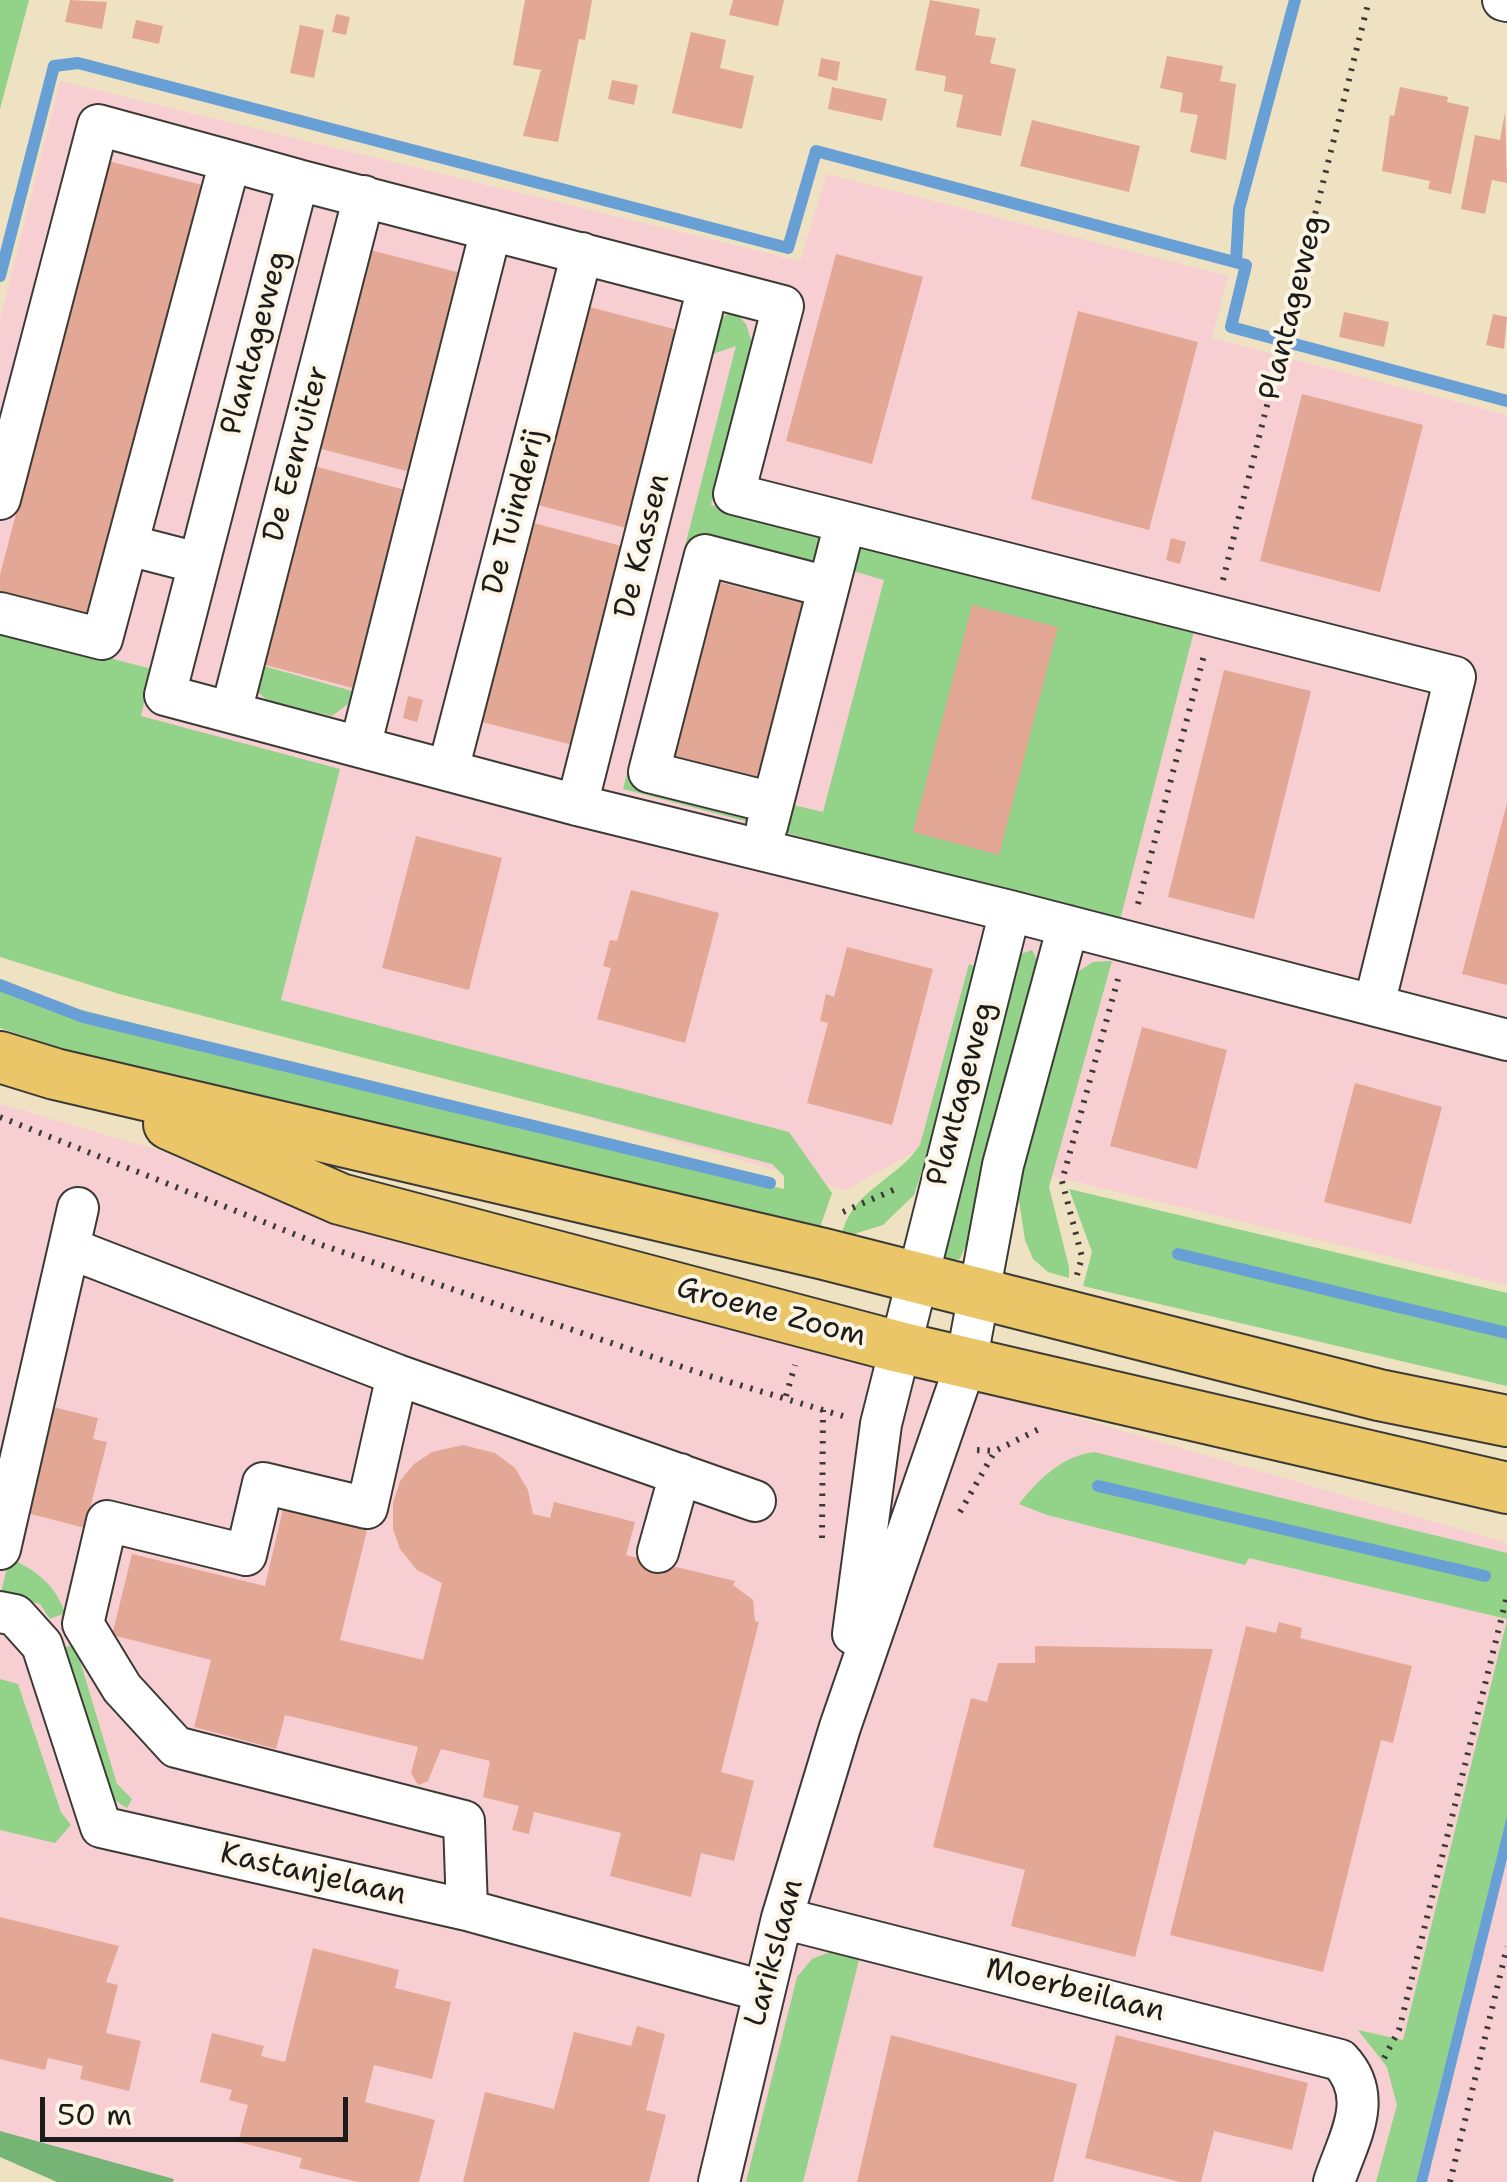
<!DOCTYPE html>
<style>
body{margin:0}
#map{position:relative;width:1507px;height:2182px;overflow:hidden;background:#efe2c2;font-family:"Shantell Sans",sans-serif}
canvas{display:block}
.scale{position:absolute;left:40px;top:2097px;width:308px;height:45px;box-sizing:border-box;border:5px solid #1c1c1c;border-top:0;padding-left:12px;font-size:30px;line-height:35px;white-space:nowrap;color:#1c1c1c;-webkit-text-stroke:8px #fcf5e5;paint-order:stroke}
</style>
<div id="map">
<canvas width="1507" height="2182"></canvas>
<div class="scale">50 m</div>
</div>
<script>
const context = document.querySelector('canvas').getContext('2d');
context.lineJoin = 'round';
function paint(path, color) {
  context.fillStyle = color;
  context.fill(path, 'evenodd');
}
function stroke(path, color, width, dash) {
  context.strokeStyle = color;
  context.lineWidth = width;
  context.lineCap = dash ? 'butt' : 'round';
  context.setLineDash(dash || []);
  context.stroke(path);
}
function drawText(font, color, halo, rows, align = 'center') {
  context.font = font + ' "Shantell Sans",sans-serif';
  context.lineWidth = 8;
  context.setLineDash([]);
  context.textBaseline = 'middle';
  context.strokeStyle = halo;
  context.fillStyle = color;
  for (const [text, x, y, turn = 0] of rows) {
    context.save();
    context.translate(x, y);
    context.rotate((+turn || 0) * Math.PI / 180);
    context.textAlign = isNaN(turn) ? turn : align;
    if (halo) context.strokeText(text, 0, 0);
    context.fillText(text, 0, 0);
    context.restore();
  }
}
paint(new Path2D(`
 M 60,81 L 800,261 L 827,174 L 1228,276 L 1212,338 L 1507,415 L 1507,1285 L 925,1146 L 846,1190 L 0,951 L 0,319 Z
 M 0,1104 L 1507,1543 L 1507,2182 L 126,2182 L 0,2153 Z`), '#f7cfd3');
paint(new Path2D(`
 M 0,0 L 29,0 L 0,109 Z
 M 733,310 L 746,324 L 752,343 L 711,505 L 824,535 L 817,564 L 702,534 L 639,776 L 754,805 L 749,822 L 623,789 L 736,346 L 707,356 L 716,322 Z
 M 861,546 L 1194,631 L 1120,920 L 786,833 L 793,805 L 823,812 L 884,580 L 853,571 Z
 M 0,630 L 152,669 L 141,716 L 340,769 L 281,1000 L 789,1132 L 832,1193 L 818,1233 L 152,1079 L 0,1028 L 0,989 L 784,1189 L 784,1176 L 772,1164 L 119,994 L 0,957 Z
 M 260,665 L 352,691 L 348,704 L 332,716 L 268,701 L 257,691 Z
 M 1032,950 L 1040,966 L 973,1229 L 960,1259 L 947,1261 L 942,1258 L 1018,955 Z
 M 1112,961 L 1049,1187 L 1069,1267 L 1069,1278 L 1048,1272 L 1033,1259 L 1025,1240 L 1017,1188 L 1073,975 L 1093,962 Z
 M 969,964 L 975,966 L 932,1142 L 914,1195 L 883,1225 L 841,1238 C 850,1190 895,1182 920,1145 Z
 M 1069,1189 L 1507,1293 L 1507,1386 L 1083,1286 L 1092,1252 Z
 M 1094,1452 L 1507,1553 L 1507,1619 L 1249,1558 L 1245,1565 L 1047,1515 L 1019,1504 C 1039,1479 1062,1456 1094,1452 Z
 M 9,1558 C 36,1570 55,1584 65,1613 L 50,1619 L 40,1604 L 1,1593 Z
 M 1507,1620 L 1507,1817 L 1416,2182 L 1376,2182 L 1397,2105 L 1387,2067 L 1358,2030 L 1403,2040 Z
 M 75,1644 L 117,1784 L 132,1799 L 127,1808 L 110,1797 L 60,1649 Z
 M 0,1679 L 18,1684 L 61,1812 L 71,1825 L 55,1843 L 0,1830 Z
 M 832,1951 L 860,1956 L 803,2182 L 746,2182 L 797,1977 L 812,1959 Z`), '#92d289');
paint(new Path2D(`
 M 0,2131 L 174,2179 L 173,2182 L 57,2182 L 0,2157 Z`), '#75b475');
paint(new Path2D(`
 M 1507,1816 L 1507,1859 L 1427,2182 L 1416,2182 Z`), '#68a0d6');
stroke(new Path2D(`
 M 1236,262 L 1239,209 L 1295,0
 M 0,276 L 54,66 L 78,63 L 788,248 L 816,151 L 1246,265 L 1231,327 L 1507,401
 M 0,985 L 83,1017 L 770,1183
 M 1178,1254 L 1507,1333
 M 1098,1486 L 1485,1576`), '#68a0d6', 12);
paint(new Path2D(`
 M 70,0 L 107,2 L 102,29 L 65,22 Z
 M 525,0 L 592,0 L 585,40 L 579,39 L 558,142 L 523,136 L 541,70 L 513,65 Z
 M 733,0 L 784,0 L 778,26 L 729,15 Z
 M 930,0 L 980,9 L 975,35 L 996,38 L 990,63 L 1016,69 L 1001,136 L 956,127 L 963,95 L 944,91 L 946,76 L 915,70 Z
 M 336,14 L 350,17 L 346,35 L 332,32 Z
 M 136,20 L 163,26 L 159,44 L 132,38 Z
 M 300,25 L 324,30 L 314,78 L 290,73 Z
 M 691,32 L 726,40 L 720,68 L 754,76 L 742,129 L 672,113 Z
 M 1167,56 L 1223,66 L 1220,81 L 1236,84 L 1226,160 L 1190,152 L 1198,115 L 1180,112 L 1183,93 L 1160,88 Z
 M 821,58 L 840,62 L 837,81 L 818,76 Z
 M 612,80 L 638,85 L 634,105 L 608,99 Z
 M 832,87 L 887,99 L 882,121 L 828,109 Z
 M 1400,87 L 1448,97 L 1447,102 L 1469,107 L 1451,194 L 1428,189 L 1430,181 L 1382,171 L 1390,115 L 1394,116 Z
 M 1505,112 L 1507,183 L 1492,180 L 1485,214 L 1461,209 L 1475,135 L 1500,140 Z
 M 1032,120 L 1140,146 L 1129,192 L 1020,166 Z
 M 108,161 L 206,186 L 94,621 L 0,597 L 0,575 Z
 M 366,249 L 461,273 L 410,472 L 314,447 Z
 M 836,254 L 923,277 L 872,464 L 786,441 Z
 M 586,306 L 681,331 L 630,529 L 534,504 Z
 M 1078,311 L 1198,342 L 1149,530 L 1031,499 Z
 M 1344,312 L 1389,322 L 1384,347 L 1339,337 Z
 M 1493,314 L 1507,317 L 1504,349 L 1486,345 Z
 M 1302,394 L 1423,425 L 1380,592 L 1260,561 Z
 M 310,465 L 405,490 L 353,688 L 258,663 Z
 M 530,522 L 625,547 L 573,745 L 478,721 Z
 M 1171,538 L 1186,542 L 1180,564 L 1166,560 Z
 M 710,580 L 806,604 L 757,793 L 661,768 Z
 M 972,605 L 1058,627 L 999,855 L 913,832 Z
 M 1224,670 L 1311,691 L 1254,919 L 1168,897 Z
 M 408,696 L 423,700 L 417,722 L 403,718 Z
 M 1507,803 L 1507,985 L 1462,974 Z
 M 416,836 L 502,858 L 469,990 L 382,968 Z
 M 631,890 L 719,913 L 685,1043 L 597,1019 L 611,968 L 603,966 L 610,940 L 617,941 Z
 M 847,947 L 933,969 L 892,1125 L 807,1103 L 828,1023 L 820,1021 L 826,994 L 834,997 Z
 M 1142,1027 L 1227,1050 L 1197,1169 L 1110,1146 Z
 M 1355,1083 L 1442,1107 L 1411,1224 L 1324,1202 Z
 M 49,1406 L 98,1418 L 93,1439 L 107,1442 L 85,1528 L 23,1512 Z
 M 463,1445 L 495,1453 L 515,1468 L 528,1490 L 533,1514 L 550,1518 L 554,1502 L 635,1522 L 626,1555 L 735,1581 L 733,1585 L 753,1600 L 755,1621 L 759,1622 L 721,1772 L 754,1781 L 734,1861 L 701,1853 L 691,1897 L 610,1876 L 621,1833 L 534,1812 L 529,1834 L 512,1830 L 519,1806 L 483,1797 L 490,1761 L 441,1749 L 428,1781 L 418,1785 L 411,1773 L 418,1747 L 285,1715 L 276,1749 L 194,1727 L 211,1660 L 112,1635 L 132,1554 L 265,1586 L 283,1509 L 367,1530 L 340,1640 L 423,1660 L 442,1583 L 417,1570 L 400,1549 L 393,1529 L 393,1503 L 400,1481 L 414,1464 L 432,1452 Z
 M 1279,1622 L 1302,1628 L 1300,1638 L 1412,1666 L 1393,1743 L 1381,1740 L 1323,1972 L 1170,1935 L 1246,1626 L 1276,1633 Z
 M 1035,1646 L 1213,1649 L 1135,1957 L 1011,1926 L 1025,1870 L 933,1847 L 971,1698 L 987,1702 L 998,1663 L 1035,1663 Z
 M 0,1917 L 119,1946 L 106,1982 L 118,1985 L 106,2033 L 141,2041 L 129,2091 L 80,2079 L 83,2066 L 48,2058 L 45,2070 L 0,2059 Z
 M 313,1948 L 399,1970 L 395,1988 L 451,2002 L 432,2079 L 374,2065 L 365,2102 L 435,2120 L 419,2182 L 358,2182 L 299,2168 L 302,2158 L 238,2142 L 248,2105 L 229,2100 L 232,2090 L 200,2082 L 212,2033 L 264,2046 L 261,2056 L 285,2062 Z
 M 637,2026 L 665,2034 L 646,2110 L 666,2115 L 649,2182 L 463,2182 L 485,2092 L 554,2109 L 574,2032 L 631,2046 Z
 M 891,2035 L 1077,2084 L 1053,2182 L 857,2182 Z
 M 1116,2035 L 1308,2083 L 1292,2150 L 1214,2131 L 1201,2182 L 1180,2182 L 1085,2158 Z`), '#e3a795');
const minor = new Path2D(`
 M 1503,0 L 1507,1
 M 230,161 L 298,180
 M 0,499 L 98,125 L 230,161 L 102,639 L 0,613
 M 128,545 L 198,563
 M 231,712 L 364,196
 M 360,747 L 491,230
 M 448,770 L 582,253
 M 773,803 L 649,772 L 705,555 L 828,587
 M 577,805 L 708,287
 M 767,826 L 845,523
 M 1374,1005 L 1455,677 L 734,494 L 783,306 L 298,180 L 165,695 L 577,805 L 1010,911 L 1507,1040
 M 69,1248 L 397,1375 L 755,1501
 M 397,1375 L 367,1508 L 263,1483 L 246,1555 L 107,1521 L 83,1624 L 122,1688 L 176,1747 L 464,1821 L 467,1910
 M 0,1549 L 78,1208
 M 658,1552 L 680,1474
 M 0,1612 L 15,1615 L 42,1645 L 101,1827 L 467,1910 L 763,1991
 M 853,1634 L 881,1424 L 1010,911
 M 782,1918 L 1340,2060 C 1376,2098 1348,2139 1334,2182
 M 719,2182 L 782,1918 L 840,1727 L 966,1363 L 1003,1165 L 1068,926`);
const major = new Path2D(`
 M 0,1057 L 55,1074 L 824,1254 L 1379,1395 L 1507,1421
 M 169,1124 L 340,1199 L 899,1347 L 1507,1488`);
stroke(minor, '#3c3a35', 44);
stroke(major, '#3c3a35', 54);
stroke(new Path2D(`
 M 1223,580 L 1369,0
 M 1138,904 L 1204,655
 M 0,1117 L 319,1244 L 706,1375 L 843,1416
 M 843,1212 L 900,1187
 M 1077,1275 L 1082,1257 L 1062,1181 L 1118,979
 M 786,1396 L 795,1365
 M 977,1450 L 995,1451 L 1043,1427
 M 960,1512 L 995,1451
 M 822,1538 L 823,1410
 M 1384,2058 L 1399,2030 L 1507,1596
 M 1450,2182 L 1507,1947`), '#3c3a35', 6, [2.5, 8]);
stroke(minor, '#fff', 40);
stroke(major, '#eac669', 50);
drawText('30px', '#1c1c1c', '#fcf5e5', [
 ["Plantageweg",1293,308,-76],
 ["Plantageweg",256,343,-75],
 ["De Eenruiter",297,454,-75],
 ["De Tuinderij",515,512,-75],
 ["De Kassen",643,546,-76],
 ["Plantageweg",962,1094,-75],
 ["Groene Zoom",771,1313,15],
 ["Kastanjelaan",313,1875,13],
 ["Larikslaan",775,1953,-75],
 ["Moerbeilaan",1075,1991,14]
]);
</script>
